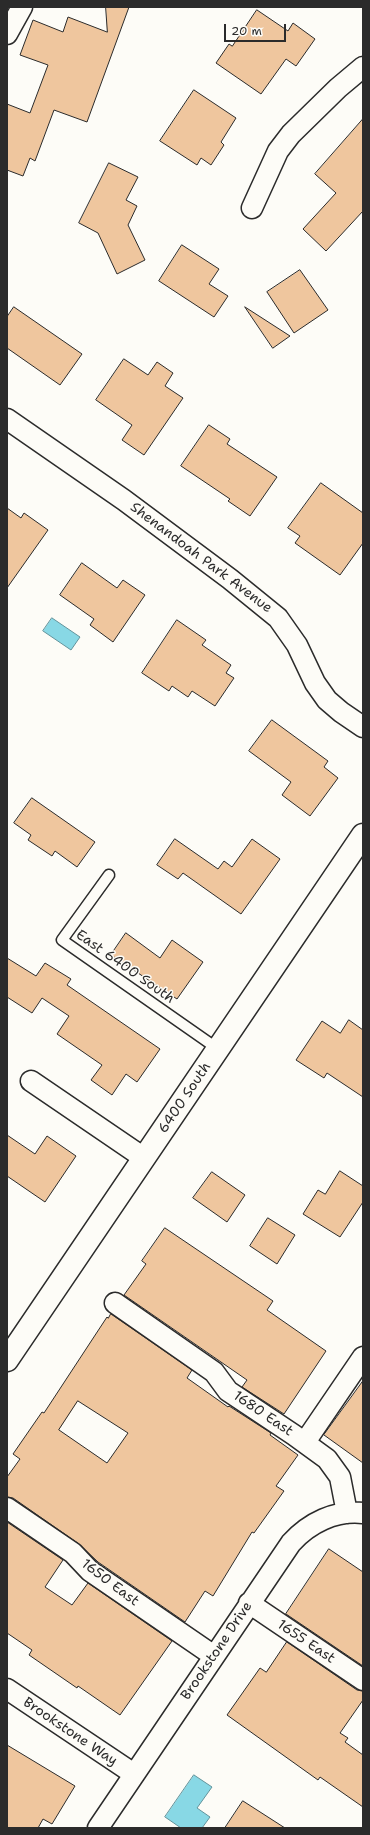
<!DOCTYPE html>
<style>
body{margin:0}
#map{position:relative;width:370px;height:1835px;overflow:hidden;background:#fdfcf7;font-family:"Shantell Sans",sans-serif}
canvas{display:block}
.frame{position:absolute;inset:0;border:8px solid #2b2b2b;pointer-events:none}
.scale{position:absolute;left:224px;top:24px;width:62px;height:18px;box-sizing:border-box;border:2px solid #2b2b2b;border-top:0;padding-left:5px;font-size:12px;line-height:14px;white-space:nowrap;color:#2b2b2b;-webkit-text-stroke:3px #fdfcf7;paint-order:stroke}
</style>
<div id="map">
<canvas width="370" height="1835"></canvas>
<div class="frame"></div>
<div class="scale">20 m</div>
</div>
<script>
const context = document.querySelector('canvas').getContext('2d');
context.lineJoin = 'round';
function paint(path, color) {
  context.fillStyle = color;
  context.fill(path, 'evenodd');
}
function stroke(path, color, width, dash) {
  context.strokeStyle = color;
  context.lineWidth = width;
  context.lineCap = dash ? 'butt' : 'round';
  context.setLineDash(dash || []);
  context.stroke(path);
}
function drawText(font, color, halo, rows, align = 'center') {
  context.font = font + ' "Shantell Sans",sans-serif';
  context.lineWidth = 3;
  context.setLineDash([]);
  context.textBaseline = 'middle';
  context.strokeStyle = halo;
  context.fillStyle = color;
  for (const [text, x, y, turn = 0] of rows) {
    context.save();
    context.translate(x, y);
    context.rotate((+turn || 0) * Math.PI / 180);
    context.textAlign = isNaN(turn) ? turn : align;
    if (halo) context.strokeText(text, 0, 0);
    context.fillText(text, 0, 0);
    context.restore();
  }
}
const water = new Path2D(`
 M 52,618 L 80,637 L 71,650 L 43,631 Z
 M 194,1775 L 212,1787 L 197,1808 L 210,1817 L 202,1828 L 181,1828 L 165,1817 Z`);
paint(water, '#88d8e5');
stroke(water, '#63939b', 1);
const building = new Path2D(`
 M 106,7 L 129,7 L 87,122 L 54,110 L 35,161 L 30,158 L 23,176 L 7,170 L 7,104 L 30,113 L 48,65 L 20,55 L 33,20 L 63,32 L 68,17 L 107,32 Z
 M 257,10 L 288,31 L 293,23 L 315,39 L 296,66 L 286,59 L 261,94 L 216,63 L 229,44 L 232,46 Z
 M 194,90 L 236,118 L 221,142 L 224,145 L 211,165 L 201,158 L 197,165 L 160,141 Z
 M 363,119 L 363,211 L 326,251 L 303,229 L 336,193 L 315,174 Z
 M 109,163 L 138,177 L 126,200 L 137,206 L 128,225 L 145,260 L 117,274 L 98,233 L 79,223 Z
 M 182,245 L 219,269 L 209,284 L 228,296 L 214,317 L 159,281 Z
 M 300,270 L 328,310 L 294,333 L 267,292 Z
 M 14,307 L 82,354 L 60,385 L 7,348 L 7,317 Z
 M 245,307 L 290,336 L 273,348 Z
 M 124,359 L 148,375 L 157,362 L 173,373 L 165,386 L 183,398 L 144,455 L 122,440 L 132,425 L 96,400 Z
 M 209,425 L 230,439 L 227,444 L 277,477 L 250,516 L 228,501 L 230,499 L 181,466 Z
 M 321,483 L 363,513 L 363,543 L 340,575 L 295,543 L 300,536 L 288,528 Z
 M 7,508 L 21,518 L 24,513 L 48,530 L 7,588 Z
 M 82,563 L 117,588 L 123,580 L 145,595 L 113,642 L 90,625 L 94,619 L 60,595 Z
 M 177,620 L 206,640 L 202,645 L 231,665 L 226,673 L 234,678 L 215,706 L 192,691 L 188,697 L 172,686 L 169,691 L 142,673 Z
 M 272,720 L 328,761 L 324,767 L 338,778 L 310,816 L 282,795 L 291,782 L 249,751 Z
 M 32,798 L 95,842 L 77,867 L 55,851 L 52,856 L 28,840 L 31,835 L 14,823 Z
 M 175,839 L 218,869 L 224,861 L 232,867 L 252,839 L 280,859 L 241,914 L 183,873 L 178,879 L 157,865 Z
 M 126,933 L 160,958 L 172,940 L 203,962 L 177,999 L 111,955 Z
 M 7,958 L 36,976 L 45,963 L 71,979 L 67,985 L 160,1049 L 137,1082 L 126,1074 L 112,1095 L 91,1080 L 102,1065 L 57,1034 L 69,1016 L 42,998 L 32,1013 L 7,997 Z
 M 349,1020 L 363,1030 L 363,1097 L 327,1073 L 324,1078 L 296,1060 L 322,1021 L 340,1033 Z
 M 7,1135 L 35,1154 L 47,1136 L 76,1156 L 45,1202 L 7,1176 Z
 M 340,1171 L 363,1186 L 363,1202 L 340,1237 L 303,1214 L 318,1190 L 325,1194 Z
 M 212,1172 L 245,1195 L 227,1222 L 193,1198 Z
 M 268,1218 L 295,1235 L 277,1264 L 250,1246 Z
 M 165,1228 L 273,1301 L 267,1310 L 326,1351 L 284,1414 L 242,1387 L 247,1380 L 124,1295 L 146,1264 L 142,1261 Z
 M 111,1314 L 192,1370 L 187,1378 L 228,1407 L 229,1406 L 271,1433 L 270,1435 L 298,1455 L 276,1486 L 284,1491 L 254,1533 L 252,1532 L 213,1596 L 205,1591 L 185,1622 L 98,1562 L 79,1544 L 13,1498 L 7,1497 L 7,1477 L 20,1459 L 13,1454 L 42,1412 L 44,1413 L 107,1317 L 108,1318 ZM 78,1401 L 128,1433 L 107,1463 L 59,1430 Z
 M 363,1381 L 363,1463 L 324,1435 Z
 M 7,1522 L 63,1560 L 45,1587 L 72,1605 L 88,1583 L 172,1641 L 120,1715 L 78,1686 L 77,1688 L 29,1655 L 32,1650 L 7,1633 Z
 M 329,1549 L 363,1572 L 363,1666 L 286,1614 Z
 M 287,1642 L 357,1690 L 363,1691 L 363,1700 L 340,1733 L 348,1738 L 345,1742 L 363,1755 L 363,1807 L 320,1777 L 318,1780 L 227,1715 L 260,1668 L 266,1672 Z
 M 7,1745 L 75,1786 L 52,1824 L 43,1819 L 38,1828 L 7,1828 Z
 M 243,1801 L 285,1828 L 225,1828 Z`);
paint(building, '#efc69e');
stroke(building, '#2b2b2b', 1);
const service = new Path2D(`
 M 109,875 L 62,940 L 218,1049`);
const minor = new Path2D(`
 M 7,34 L 22,7
 M 252,208 L 278,151 L 291,134 L 338,88 L 363,67
 M 7,419 L 124,500 L 230,579 L 278,618 L 297,645 L 315,683 L 327,700 L 341,712 L 363,727
 M 31,1081 L 144,1158
 M 115,1303 L 214,1372 L 228,1391 L 294,1435 L 327,1459 L 340,1477 L 347,1513
 M 305,1442 L 363,1357
 M 7,1508 L 73,1553 L 90,1571 L 214,1656
 M 249,1603 L 363,1680
 M 7,1689 L 134,1774
 M 98,1828 L 291,1543 C 309,1523 335,1510 363,1513`);
const tertiary = new Path2D(`
 M 7,1360 L 363,835`);
stroke(service, '#2b2b2b', 13);
stroke(minor, '#2b2b2b', 23);
stroke(tertiary, '#2b2b2b', 25);
stroke(service, '#fdfcf7', 10);
stroke(minor, '#fdfcf7', 20);
stroke(tertiary, '#fdfcf7', 22);
drawText('14px', '#2b2b2b', '#fdfcf7', [
 ["Shenandoah Park Avenue",201,558,37],
 ["East 6400 South",125,967,35],
 ["6400 South",185,1098,-56],
 ["1680 East",263,1414,34],
 ["1650 East",110,1583,37],
 ["1655 East",306,1642,34],
 ["Brookstone Drive",217,1651,-56],
 ["Brookstone Way",70,1732,34]
]);
</script>
